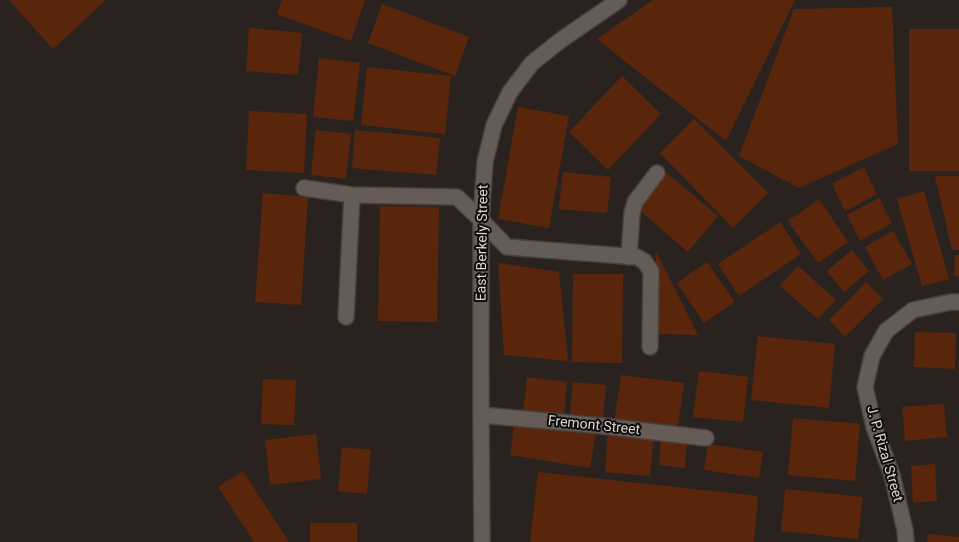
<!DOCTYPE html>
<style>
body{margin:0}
canvas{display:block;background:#2a221e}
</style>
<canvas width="959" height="542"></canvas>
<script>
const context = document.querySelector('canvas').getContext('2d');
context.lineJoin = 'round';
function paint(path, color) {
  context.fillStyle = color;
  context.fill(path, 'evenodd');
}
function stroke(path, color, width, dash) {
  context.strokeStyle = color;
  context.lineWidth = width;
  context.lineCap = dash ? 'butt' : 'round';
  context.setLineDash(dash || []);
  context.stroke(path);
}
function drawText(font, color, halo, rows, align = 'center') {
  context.font = font + ' Roboto,sans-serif';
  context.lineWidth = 4;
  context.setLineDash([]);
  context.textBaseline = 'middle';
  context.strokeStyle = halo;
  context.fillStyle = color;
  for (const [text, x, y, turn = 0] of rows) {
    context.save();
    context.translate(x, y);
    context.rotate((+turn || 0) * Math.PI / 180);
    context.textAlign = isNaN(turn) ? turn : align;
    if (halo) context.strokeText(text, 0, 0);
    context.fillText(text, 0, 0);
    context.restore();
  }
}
paint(new Path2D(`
 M 9,0 L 106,0 L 53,49 Z
 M 282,0 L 365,0 L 351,41 L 277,14 Z
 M 653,0 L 795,0 L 726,141 L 597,39 Z
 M 382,4 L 469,37 L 455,76 L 368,43 Z
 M 892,7 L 898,144 L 799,188 L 739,156 L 794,9 Z
 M 249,28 L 302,33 L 298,75 L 246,71 Z
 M 909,29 L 959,29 L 959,171 L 909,171 Z
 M 319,58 L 360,63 L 353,121 L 313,117 Z
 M 367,67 L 451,76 L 445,134 L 361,125 Z
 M 622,76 L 661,114 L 608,170 L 569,132 Z
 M 518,107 L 569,116 L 549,228 L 498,219 Z
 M 249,111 L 307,114 L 304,173 L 246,170 Z
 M 694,119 L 768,193 L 733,228 L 660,153 Z
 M 316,130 L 351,134 L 346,179 L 311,175 Z
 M 355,130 L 440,138 L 436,175 L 352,168 Z
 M 864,167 L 877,194 L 845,211 L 832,184 Z
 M 563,172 L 611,177 L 607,213 L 559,209 Z
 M 667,173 L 718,216 L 688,252 L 637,208 Z
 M 935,176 L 959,176 L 959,250 L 952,250 Z
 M 924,191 L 949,279 L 922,286 L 897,199 Z
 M 263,193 L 308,197 L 301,305 L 255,302 Z
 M 879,198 L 892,223 L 860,241 L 847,215 Z
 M 819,199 L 848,242 L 818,263 L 788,221 Z
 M 380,206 L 439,207 L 437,322 L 378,321 Z
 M 780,222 L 801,254 L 739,296 L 718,264 Z
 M 893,231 L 912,264 L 883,280 L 865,247 Z
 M 852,250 L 869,271 L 844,292 L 827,271 Z
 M 656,251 L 698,335 L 654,334 Z
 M 955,255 L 959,255 L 959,276 L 954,276 Z
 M 707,262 L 735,302 L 704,323 L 677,283 Z
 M 498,263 L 559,272 L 568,361 L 504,355 Z
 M 798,266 L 836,300 L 818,319 L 780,286 Z
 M 573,274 L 623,274 L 622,363 L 572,362 Z
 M 866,282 L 883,299 L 845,337 L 829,320 Z
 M 915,332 L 956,333 L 955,369 L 914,367 Z
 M 758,336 L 835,344 L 829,408 L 751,400 Z
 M 699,371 L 748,377 L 743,422 L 693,417 Z
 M 621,375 L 684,383 L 677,431 L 614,423 Z
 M 527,377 L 567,382 L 564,416 L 523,412 Z
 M 263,379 L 296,380 L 294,425 L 261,424 Z
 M 573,382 L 606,385 L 603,417 L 570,414 Z
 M 944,404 L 947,437 L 905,441 L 902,407 Z
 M 793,418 L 860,424 L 855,481 L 788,475 Z
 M 515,420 L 596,433 L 590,468 L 510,455 Z
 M 608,431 L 654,434 L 650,476 L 605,472 Z
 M 316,434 L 321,479 L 270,485 L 265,440 Z
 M 661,438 L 687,441 L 685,468 L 659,465 Z
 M 708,444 L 763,452 L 759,478 L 704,470 Z
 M 342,447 L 371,450 L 367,494 L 338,491 Z
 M 935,464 L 937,501 L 913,503 L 911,466 Z
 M 243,471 L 289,542 L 254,542 L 218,487 Z
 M 538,472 L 758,496 L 754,542 L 530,542 Z
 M 785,489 L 863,497 L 858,539 L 781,531 Z
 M 310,523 L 357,523 L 357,542 L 310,542 Z
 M 928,534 L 959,537 L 959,542 L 927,542 Z`), '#59260b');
const street = new Path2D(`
 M 304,188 L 352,195 L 457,197 L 481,220 L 507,247 L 637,257 L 644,261 L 651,271 L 650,347
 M 629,257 L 632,213 L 635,202 L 657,173
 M 346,317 L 352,195
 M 481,415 L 603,426 L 706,438
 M 906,542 L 905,530 L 892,475 L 874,427 L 865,387 L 872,356 L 886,331 L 913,310 L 951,302 L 959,302`);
const secondary = new Path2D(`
 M 482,542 L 481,415 L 481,220 L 485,162 L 494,125 L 510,92 L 532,63 L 561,40 L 619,0`);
stroke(street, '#47403d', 18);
stroke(secondary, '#47403d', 18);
stroke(street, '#655b57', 15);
stroke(secondary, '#655b57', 15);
drawText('14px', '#dcd7d4', '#100c0b', [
 ["East Berkely Street",483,243,-89],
 ["Fremont Street",594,426,6],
 ["J. P. Rizal Street",884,454,74]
]);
</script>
